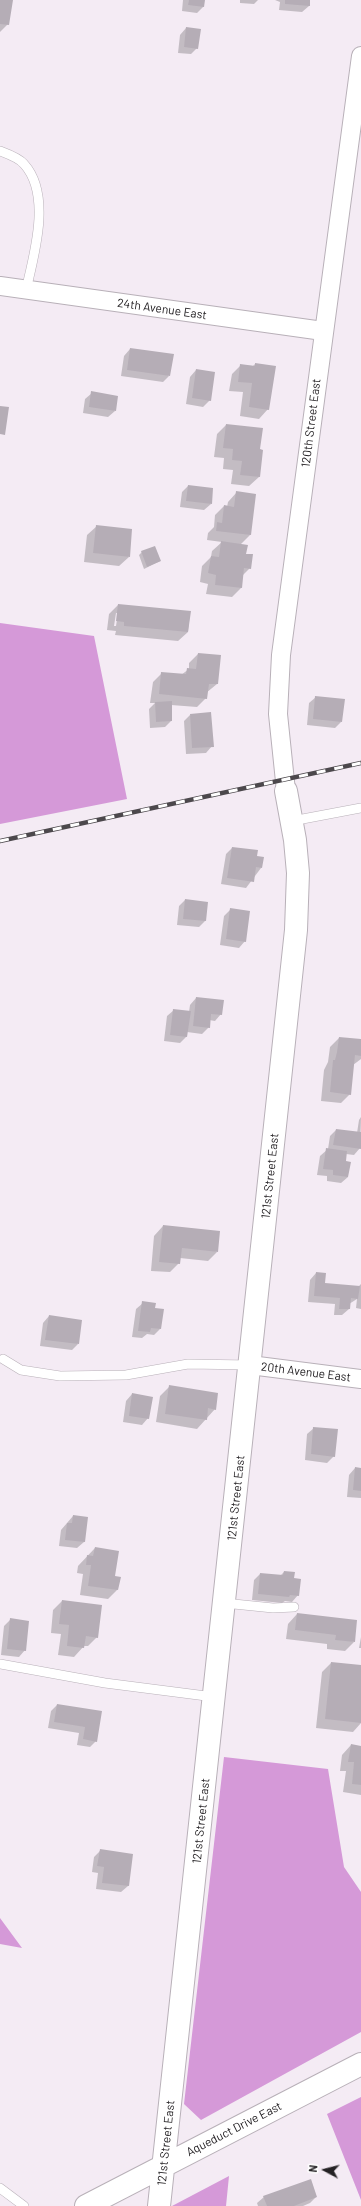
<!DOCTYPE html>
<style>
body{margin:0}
#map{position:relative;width:361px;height:2206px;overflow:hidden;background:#f4ebf4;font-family:Barlow,sans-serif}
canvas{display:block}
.north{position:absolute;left:305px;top:2150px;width:40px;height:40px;-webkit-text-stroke:3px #fff;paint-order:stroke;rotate:277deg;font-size:11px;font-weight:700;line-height:16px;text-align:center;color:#242124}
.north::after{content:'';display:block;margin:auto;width:14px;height:18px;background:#242124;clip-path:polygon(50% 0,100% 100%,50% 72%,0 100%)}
</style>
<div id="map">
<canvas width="361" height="2206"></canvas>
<div class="north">N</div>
</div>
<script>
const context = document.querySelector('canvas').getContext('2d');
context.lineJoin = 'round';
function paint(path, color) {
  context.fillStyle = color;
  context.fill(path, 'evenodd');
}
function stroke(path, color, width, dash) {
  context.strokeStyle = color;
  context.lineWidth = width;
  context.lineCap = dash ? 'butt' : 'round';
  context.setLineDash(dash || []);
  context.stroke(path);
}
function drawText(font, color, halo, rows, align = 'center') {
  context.font = font + ' Barlow,sans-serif';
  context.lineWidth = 3;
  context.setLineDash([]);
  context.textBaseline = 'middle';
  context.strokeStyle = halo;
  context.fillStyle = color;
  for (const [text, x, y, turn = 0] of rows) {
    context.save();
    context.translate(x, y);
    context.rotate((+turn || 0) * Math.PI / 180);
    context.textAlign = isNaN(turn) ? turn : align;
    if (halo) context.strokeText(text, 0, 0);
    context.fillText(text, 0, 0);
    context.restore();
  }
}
paint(new Path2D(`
 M 0,623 L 94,636 L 127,799 L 0,824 Z
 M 224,1757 L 328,1769 L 344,1867 L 361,1892 L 361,2032 L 201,2120 L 184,2104 Z
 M 0,1918 L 22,1948 L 0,1944 Z
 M 361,2097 L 361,2200 L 327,2114 Z
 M 229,2176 L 226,2206 L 172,2206 Z`), '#d599d8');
paint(new Path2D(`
 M 0,0 L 11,0 L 8,24 L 0,32 Z
 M 183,0 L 204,0 L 204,6 L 197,13 L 182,11 Z
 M 240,0 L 258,0 L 254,4 L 240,3 Z
 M 275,0 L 309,0 L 309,6 L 302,12 L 279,10 L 280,2 Z
 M 186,28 L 197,48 L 191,54 L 178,53 L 180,35 Z
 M 130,349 L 169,376 L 163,382 L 121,376 L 124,356 Z
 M 255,364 L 268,409 L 259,419 L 240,416 L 243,392 L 229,391 L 232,374 L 241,365 L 253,366 Z
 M 196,370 L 210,400 L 203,407 L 186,404 L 190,377 Z
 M 92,393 L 115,411 L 108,417 L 83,413 L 85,399 Z
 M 226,425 L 262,451 L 259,477 L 249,486 L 231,484 L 233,470 L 223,469 L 224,458 L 214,457 L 217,434 Z
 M 188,486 L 211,504 L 204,510 L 180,507 L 182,492 Z
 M 237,492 L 255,495 L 250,535 L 240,545 L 250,568 L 242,576 L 241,588 L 232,597 L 206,594 L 208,584 L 200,582 L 202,566 L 211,557 L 212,551 L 222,542 L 207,540 L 208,533 L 214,527 L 215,515 L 224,506 L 227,507 L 228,502 Z
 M 97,526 L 129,557 L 119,566 L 84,562 L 87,535 Z
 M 142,552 L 160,561 L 144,569 L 139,555 Z
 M 118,605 L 190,612 L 188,632 L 178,641 L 115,635 L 116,631 L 107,630 L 109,614 ZM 116,613 L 118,613 L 116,626 L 114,626 Z
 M 198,654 L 217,684 L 206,693 L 206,698 L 197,707 L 171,705 L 171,721 L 165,727 L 150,728 L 149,709 L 155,703 L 150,703 L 153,682 L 162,673 L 181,675 L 189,669 L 189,663 Z
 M 316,697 L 341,722 L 335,728 L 307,725 L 309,703 Z
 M 190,715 L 212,746 L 206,753 L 186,754 L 184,721 Z
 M 232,848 L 256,857 L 261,868 L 246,888 L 221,884 L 226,854 Z
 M 185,900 L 207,903 L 205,921 L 199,927 L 177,925 L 179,906 Z
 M 231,909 L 245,941 L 239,948 L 220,945 L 224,916 Z
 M 196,998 L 221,1014 L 215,1021 L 209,1020 L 209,1027 L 202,1034 L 187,1032 L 186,1037 L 180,1043 L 164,1041 L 167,1016 L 174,1010 L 189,1012 L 190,1005 Z
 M 339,1038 L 361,1040 L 361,1059 L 353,1065 L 350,1094 L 341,1103 L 321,1101 L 324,1070 L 328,1062 L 330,1047 Z
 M 361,1117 L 360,1148 L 354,1155 L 346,1154 L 345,1162 L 348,1177 L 341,1183 L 327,1181 L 327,1176 L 317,1175 L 320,1156 L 328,1149 L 330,1136 L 336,1130 L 357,1133 L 359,1120 Z
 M 163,1226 L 217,1252 L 208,1261 L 180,1258 L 179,1263 L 170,1272 L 151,1271 L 154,1236 Z
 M 316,1273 L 324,1284 L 358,1287 L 361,1284 L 361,1309 L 356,1308 L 357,1299 L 349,1304 L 349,1309 L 342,1315 L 334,1315 L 335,1304 L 308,1302 L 310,1280 Z
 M 143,1303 L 154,1308 L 160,1329 L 154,1335 L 147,1334 L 142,1338 L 132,1337 L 136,1309 Z
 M 49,1316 L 78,1344 L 72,1350 L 40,1346 L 43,1323 Z
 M 170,1386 L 215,1409 L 197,1429 L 156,1422 L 160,1396 Z
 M 132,1394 L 148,1418 L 142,1425 L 123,1422 L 126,1401 Z
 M 314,1428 L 334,1456 L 327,1463 L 305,1460 L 307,1434 Z
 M 355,1468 L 361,1469 L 361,1498 L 347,1497 L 349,1475 Z
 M 73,1516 L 87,1518 L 84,1542 L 77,1548 L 59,1546 L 61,1530 Z
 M 95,1548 L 114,1577 L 117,1590 L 108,1599 L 80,1595 L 83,1574 L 77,1573 L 78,1566 Z
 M 284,1572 L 293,1579 L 298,1595 L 292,1602 L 285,1601 L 282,1603 L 252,1600 L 254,1580 L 260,1574 L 280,1576 Z
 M 62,1601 L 97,1637 L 88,1646 L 84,1646 L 74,1657 L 58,1655 L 61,1634 L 51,1633 L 53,1610 Z
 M 297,1614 L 354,1642 L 345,1651 L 327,1649 L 327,1644 L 286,1639 L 288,1624 Z
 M 10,1620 L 25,1650 L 19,1657 L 1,1655 L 4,1626 Z
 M 361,1637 L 361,1648 L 359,1648 Z
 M 331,1663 L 361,1666 L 361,1723 L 353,1732 L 316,1728 L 322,1672 Z
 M 57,1705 L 101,1712 L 96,1741 L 90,1747 L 77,1745 L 79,1733 L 48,1728 L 51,1711 Z
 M 351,1745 L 361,1747 L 361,1795 L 343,1792 L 346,1771 L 340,1771 L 342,1755 Z
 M 100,1851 L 132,1855 L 128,1886 L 121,1892 L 96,1889 L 98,1873 L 92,1872 L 94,1857 Z
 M 264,2197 L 316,2197 L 310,2203 L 303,2206 L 258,2206 L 257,2203 Z`), '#0003');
paint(new Path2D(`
 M 0,0 L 13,0 L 9,25 L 0,24 Z
 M 189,0 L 205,0 L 204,7 L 188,5 Z
 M 285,0 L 310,0 L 310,6 L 285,4 Z
 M 186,27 L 201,29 L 198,49 L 184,47 Z
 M 130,348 L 174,354 L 170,376 L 127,370 Z
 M 255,363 L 276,366 L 269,410 L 249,407 L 252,383 L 238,382 L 240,364 L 255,366 Z
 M 196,369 L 215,372 L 211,401 L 192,398 Z
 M 91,391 L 118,396 L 116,411 L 89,407 Z
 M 0,406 L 9,407 L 5,435 L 0,434 Z
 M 226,424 L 263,428 L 260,449 L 263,450 L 260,477 L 240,475 L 242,461 L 232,460 L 233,449 L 223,448 Z
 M 188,485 L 213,488 L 212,504 L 186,501 Z
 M 236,491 L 256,494 L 251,535 L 216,531 L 217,522 L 222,523 L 224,505 L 234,507 Z
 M 96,525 L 132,529 L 130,557 L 93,553 Z
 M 221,541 L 248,545 L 246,554 L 253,554 L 251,569 L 244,568 L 242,588 L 215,585 L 216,575 L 208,573 L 211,556 L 219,557 Z
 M 155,546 L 161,561 L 147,567 L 141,551 Z
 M 118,604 L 191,611 L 188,632 L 124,626 L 124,622 L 116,621 Z
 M 198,653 L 221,655 L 218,684 L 209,684 L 207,699 L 159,694 L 161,672 L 186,674 L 187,668 L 196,669 Z
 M 315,696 L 345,699 L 342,722 L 313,719 Z
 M 172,701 L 172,721 L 156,722 L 155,702 Z
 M 211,712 L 214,747 L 192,748 L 190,714 Z
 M 232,847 L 258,850 L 257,856 L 264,857 L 262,868 L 256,867 L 254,882 L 227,878 Z
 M 185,899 L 208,902 L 206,921 L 183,919 Z
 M 230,908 L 250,911 L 246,942 L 226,939 Z
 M 196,997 L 224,1000 L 222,1015 L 211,1014 L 210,1028 L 193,1026 Z
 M 173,1009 L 191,1011 L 187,1037 L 170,1035 Z
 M 339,1037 L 361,1039 L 361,1056 L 355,1055 L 351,1095 L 330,1092 L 333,1060 L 335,1060 L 337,1052 Z
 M 336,1129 L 361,1132 L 361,1149 L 333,1145 Z
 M 326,1148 L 347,1151 L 346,1161 L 351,1162 L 348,1177 L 333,1175 L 333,1170 L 323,1169 Z
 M 163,1225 L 220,1231 L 218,1252 L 182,1248 L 180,1264 L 159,1262 Z
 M 316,1272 L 326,1273 L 325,1283 L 360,1286 L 358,1299 L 351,1298 L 350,1309 L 339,1309 L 340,1298 L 314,1296 Z
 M 142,1301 L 156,1303 L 155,1308 L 164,1309 L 161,1329 L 151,1328 L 150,1332 L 138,1331 Z
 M 49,1315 L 82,1320 L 79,1344 L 45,1340 Z
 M 169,1385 L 218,1393 L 216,1410 L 208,1408 L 207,1420 L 165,1414 Z
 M 132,1393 L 153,1397 L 149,1419 L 129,1416 Z
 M 313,1427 L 338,1429 L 335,1457 L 311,1454 Z
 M 355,1467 L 361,1468 L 361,1491 L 353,1490 Z
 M 73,1515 L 88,1517 L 85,1542 L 65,1540 L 67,1523 L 72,1523 Z
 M 95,1547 L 119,1551 L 115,1576 L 121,1577 L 118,1590 L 88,1586 L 91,1565 L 86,1565 L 87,1555 L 93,1556 Z
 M 284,1571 L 295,1572 L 294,1578 L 301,1579 L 299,1596 L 290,1595 L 289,1597 L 258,1594 L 260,1573 L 283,1575 Z
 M 62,1600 L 102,1605 L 98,1638 L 86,1636 L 84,1648 L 67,1646 L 69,1625 L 59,1624 Z
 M 297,1613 L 357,1620 L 355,1642 L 335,1640 L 336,1635 L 295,1630 Z
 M 10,1618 L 29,1621 L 26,1651 L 7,1649 Z
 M 331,1662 L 361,1665 L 361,1723 L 325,1719 Z
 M 57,1704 L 102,1711 L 97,1742 L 83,1739 L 85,1727 L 54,1722 Z
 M 351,1744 L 361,1746 L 361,1785 L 352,1784 L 354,1762 L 348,1762 Z
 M 100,1849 L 133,1854 L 129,1886 L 102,1883 L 104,1867 L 97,1866 Z
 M 311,2179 L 317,2197 L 294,2206 L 267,2206 L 263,2196 Z`), '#b5adb6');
const lane = new Path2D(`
 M 0,151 C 8,154 19,158 24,164 C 52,195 34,255 26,290
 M 292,821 L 361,808
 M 3,1359 L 21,1370 L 60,1376 L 126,1375 L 188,1364 L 250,1365
 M 224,1603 L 273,1608 L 294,1607
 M 0,1664 L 105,1683 L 214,1697
 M 0,2188 L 24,2206`);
const street = new Path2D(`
 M 0,286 L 323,331
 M 286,791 L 278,714 L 281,655 L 361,56
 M 250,1365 L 361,1379`);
const secondary = new Path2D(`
 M 86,2206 L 361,2064
 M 159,2206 L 296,930 L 298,873 L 295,840 L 286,791`);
stroke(lane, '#b8b0b8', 10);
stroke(street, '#b8b0b8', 20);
stroke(secondary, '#b8b0b8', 24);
stroke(lane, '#fff', 9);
stroke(street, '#fff', 18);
stroke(secondary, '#fff', 22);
const rail = new Path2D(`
 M 0,841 L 361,763`);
stroke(rail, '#4c484c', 4.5);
stroke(rail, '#fff', 3, [9]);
drawText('12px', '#242124', '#fff', [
 ["24th Avenue East",162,309,8],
 ["120th Street East",311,423,-83],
 ["121st Street East",270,1176,-84],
 ["20th Avenue East",306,1372,7],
 ["121st Street East",236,1498,-84],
 ["121st Street East",201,1821,-84],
 ["Aqueduct Drive East",234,2129,-27],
 ["121st Street East",166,2143,-84]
]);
</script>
